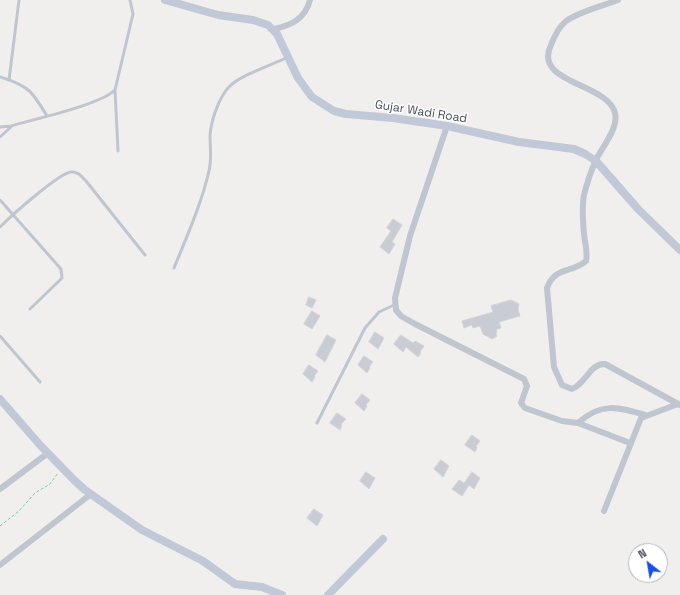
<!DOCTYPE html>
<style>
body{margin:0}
#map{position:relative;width:680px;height:595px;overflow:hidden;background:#f1eeee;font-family:"Space Grotesk",sans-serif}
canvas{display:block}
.north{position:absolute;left:628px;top:543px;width:40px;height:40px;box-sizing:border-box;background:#fff;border:1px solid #b5b8bd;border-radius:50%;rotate:329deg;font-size:11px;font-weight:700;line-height:16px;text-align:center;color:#464e5b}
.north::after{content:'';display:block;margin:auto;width:14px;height:18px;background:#1b4fde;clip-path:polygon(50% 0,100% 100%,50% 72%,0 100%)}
</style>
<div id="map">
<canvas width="680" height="595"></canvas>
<div class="north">N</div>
</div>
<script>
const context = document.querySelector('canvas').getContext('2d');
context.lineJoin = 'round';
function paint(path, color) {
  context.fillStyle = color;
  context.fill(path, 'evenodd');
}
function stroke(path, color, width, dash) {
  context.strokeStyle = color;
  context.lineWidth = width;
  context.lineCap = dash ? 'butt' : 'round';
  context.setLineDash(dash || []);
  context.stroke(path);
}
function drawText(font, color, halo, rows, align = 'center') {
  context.font = font + ' "Space Grotesk",sans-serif';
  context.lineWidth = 3;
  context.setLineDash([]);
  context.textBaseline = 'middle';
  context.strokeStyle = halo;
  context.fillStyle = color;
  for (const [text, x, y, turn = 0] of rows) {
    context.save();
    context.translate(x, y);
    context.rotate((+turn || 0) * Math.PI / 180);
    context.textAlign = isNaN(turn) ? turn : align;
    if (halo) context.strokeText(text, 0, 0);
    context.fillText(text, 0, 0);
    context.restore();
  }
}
const building = new Path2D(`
 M 393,219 L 402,225 L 392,242 L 395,244 L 389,254 L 380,247 L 391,231 L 387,228 Z
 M 309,297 L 316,300 L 312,308 L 306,305 Z
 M 511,300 L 519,304 L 518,309 L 520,316 L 499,322 L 501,328 L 497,329 L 496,334 L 497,336 L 492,339 L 483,334 L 480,326 L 473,328 L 472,325 L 464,328 L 462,321 L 493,312 L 491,306 Z
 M 312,311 L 320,316 L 312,329 L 304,324 Z
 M 375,332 L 384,338 L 378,349 L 369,342 Z
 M 327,335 L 336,340 L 325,362 L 316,355 Z
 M 401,335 L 413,343 L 415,341 L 424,346 L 420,352 L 421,353 L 418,357 L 406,347 L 403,352 L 394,344 Z
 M 364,356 L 373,362 L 369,367 L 370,368 L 367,373 L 358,365 Z
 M 309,365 L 318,371 L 314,376 L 315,377 L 312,382 L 303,374 Z
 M 362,394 L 370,400 L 366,405 L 367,406 L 364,411 L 355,403 Z
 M 337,413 L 346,419 L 341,424 L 342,425 L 340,430 L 330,423 Z
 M 472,435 L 480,441 L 476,446 L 477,448 L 475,452 L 465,445 Z
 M 441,460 L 449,466 L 443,477 L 434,469 Z
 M 366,472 L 375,478 L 369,489 L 360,481 Z
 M 472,472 L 480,478 L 474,489 L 469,485 L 462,496 L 452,489 L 459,480 L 464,483 Z
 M 314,509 L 323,515 L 317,526 L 307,518 Z`);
paint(building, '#caccd4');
stroke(building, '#d2d3da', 1);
stroke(new Path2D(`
 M 0,526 L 19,511 L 35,493 L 50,484 L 58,473`), '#75ccb0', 1, [3, 2]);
stroke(new Path2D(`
 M 0,77 C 29,86 32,91 47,116
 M 9,80 L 19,0
 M 115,90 L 118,151
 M 0,127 L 11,126 C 34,119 100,105 115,90 L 133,14 L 130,0
 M 0,137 L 11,127
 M 0,200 L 61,269 L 62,278 L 59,281 L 30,309
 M 0,227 C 11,216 59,173 71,172 C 78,171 82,177 86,181 L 145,255
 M 174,268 C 187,236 201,205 209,171 C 212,159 210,147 210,135 C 211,121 219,97 229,87 C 240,75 272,65 288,57
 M 0,336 L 40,382
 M 317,423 L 365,328 L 379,312 L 394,305`), '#bfc6d0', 3);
stroke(new Path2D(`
 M 618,0 C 603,6 577,12 565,22 C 558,28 554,37 551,45 C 532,83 608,83 615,113 C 619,128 602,147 596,160 C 591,171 587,183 584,195 C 582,206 583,223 584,234 C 585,244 588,252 586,261 C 571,274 555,266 547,288 L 554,367 L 562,385 L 572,389 C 585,385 590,363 605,364 L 680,405
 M 274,29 C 292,25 305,19 310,0
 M 447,126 L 410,236 L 395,298 L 396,310 L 401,316 L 415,324 L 524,379 L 527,386 L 521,403 L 525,408 L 562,421 L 578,423 L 630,443
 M 578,423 C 601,402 618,407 645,415
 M 0,489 L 48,453
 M 604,511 L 641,418 L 678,404
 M 0,565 L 91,494`), '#bfc6d0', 6);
stroke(new Path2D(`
 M 165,0 L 218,15 L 253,20 L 268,25 L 277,34 L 298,78 L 312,97 L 334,111 L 346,114 L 393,118 L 447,126 L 519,142 L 574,149 L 585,154 L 596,161 L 638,209 L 680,250
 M 0,399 L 40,445 L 74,480 L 85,490 L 142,530 L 203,561 L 235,584 L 262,587 L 282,595
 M 328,595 L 383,539`), '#c1c8d7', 8);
drawText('12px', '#464e5b', '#fff', [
 ["Gujar Wadi Road",421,112,9]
]);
</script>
